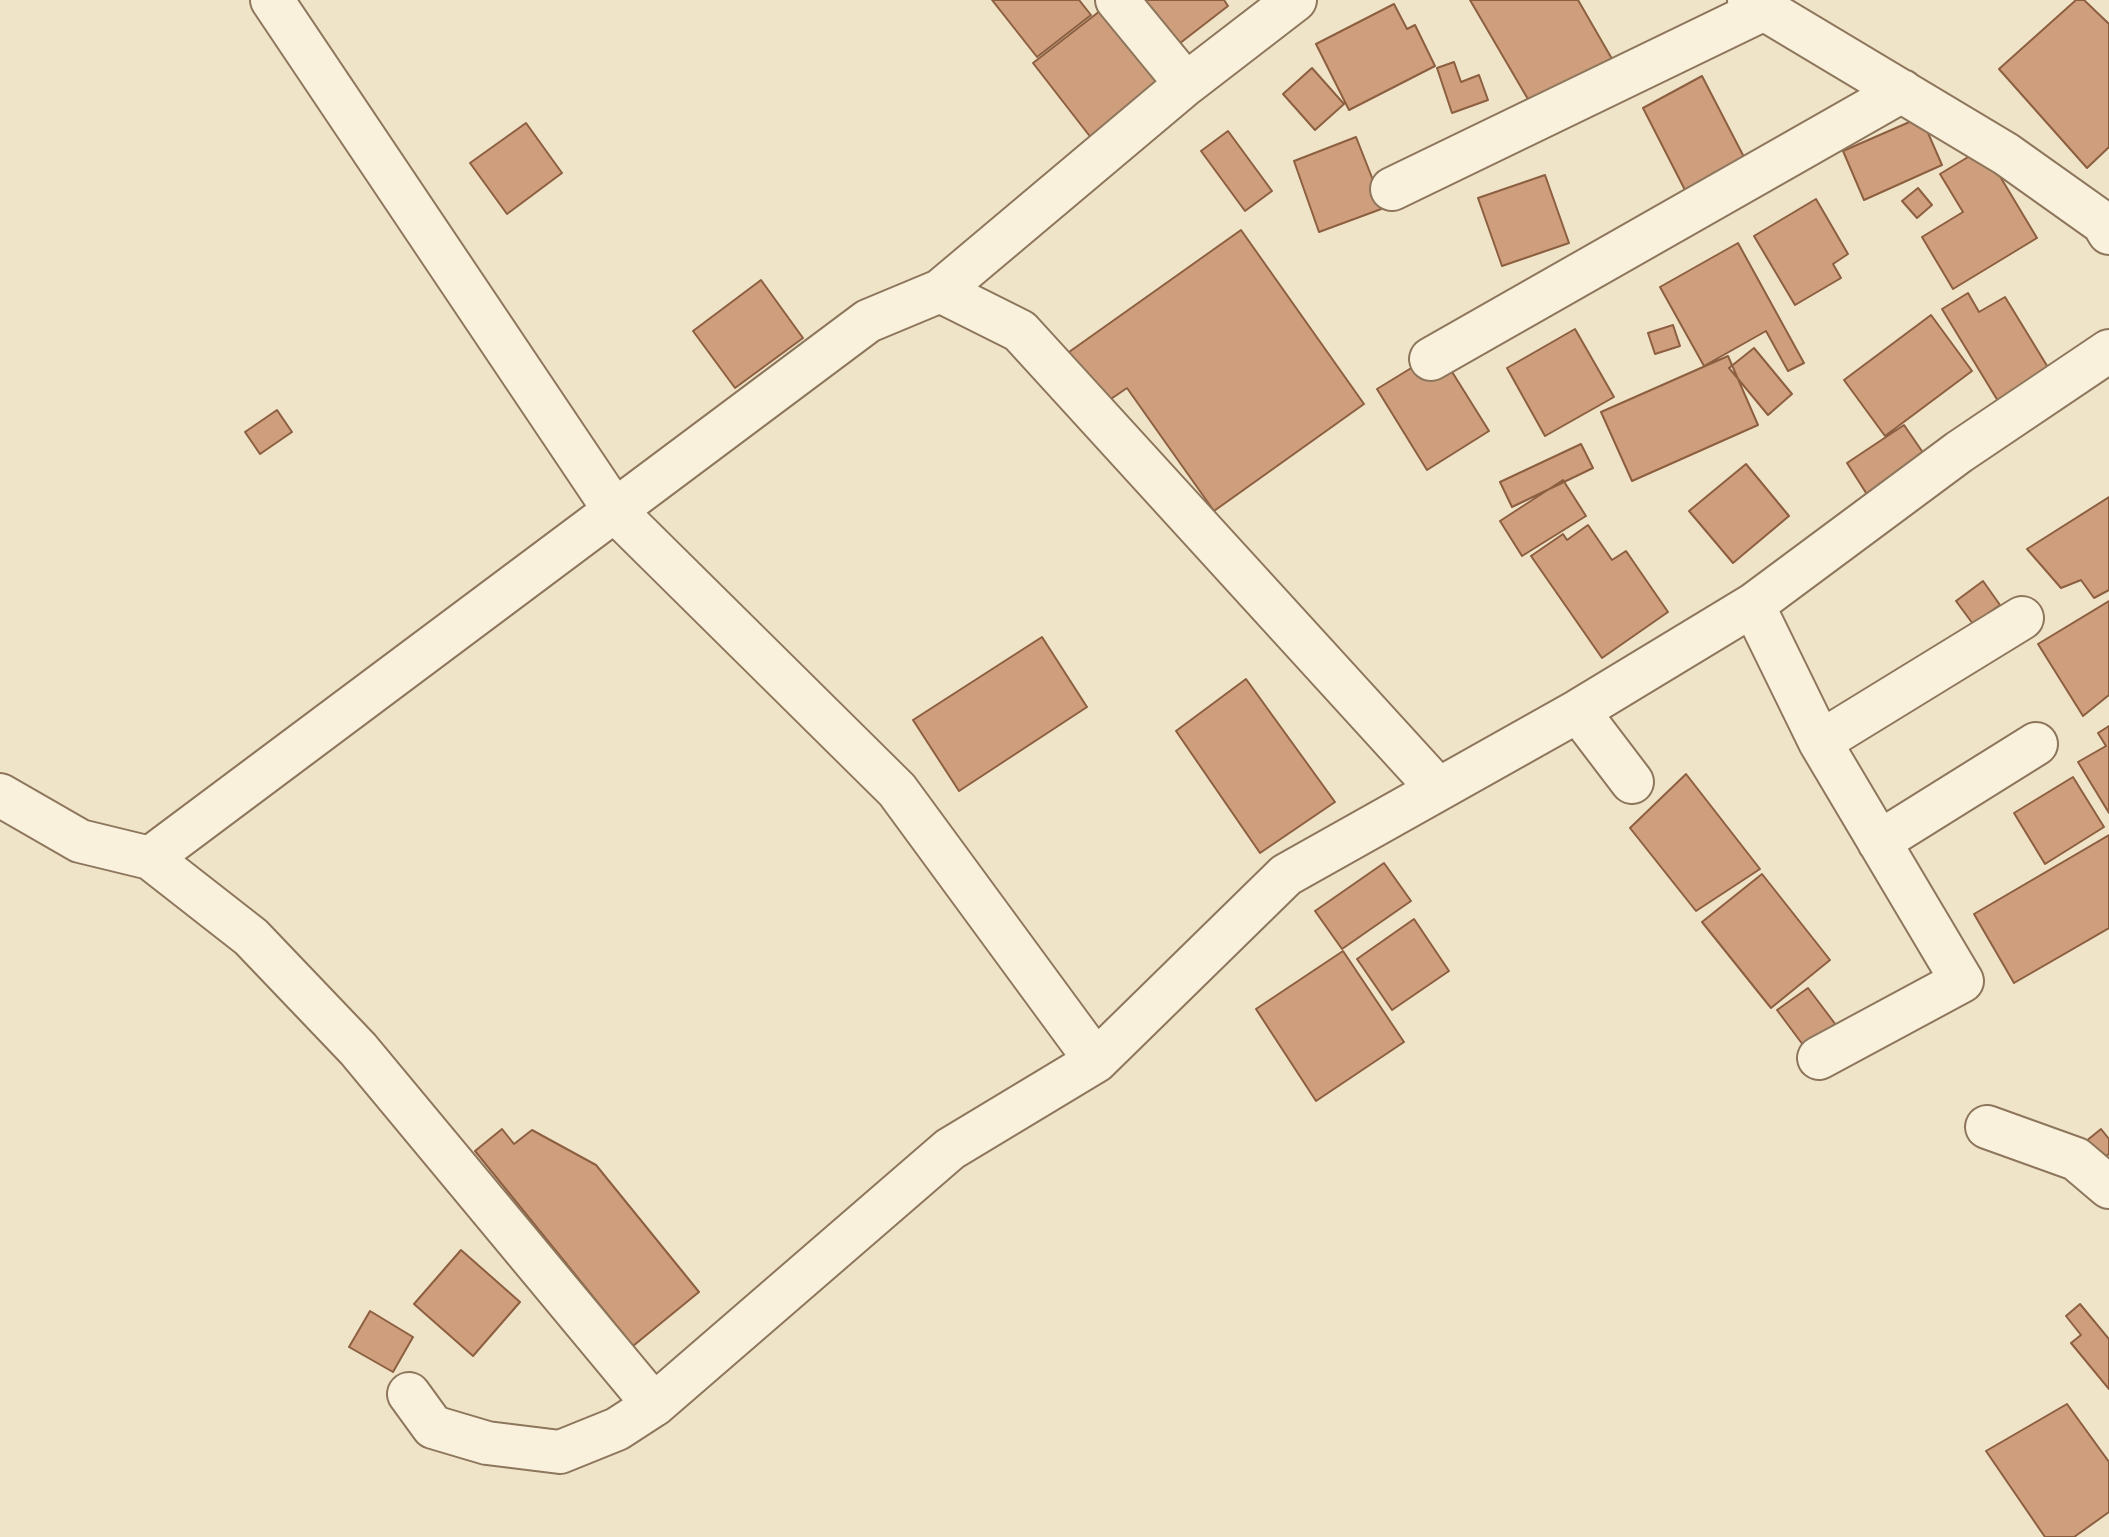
<!DOCTYPE html>
<style>
body{margin:0}
canvas{display:block;background:#f0e4c8}
</style>
<canvas width="2109" height="1537"></canvas>
<script>
const context = document.querySelector('canvas').getContext('2d');
context.lineJoin = 'round';
function paint(path, color) {
  context.fillStyle = color;
  context.fill(path, 'evenodd');
}
function stroke(path, color, width, dash) {
  context.strokeStyle = color;
  context.lineWidth = width;
  context.lineCap = dash ? 'butt' : 'round';
  context.setLineDash(dash || []);
  context.stroke(path);
}
const building = new Path2D(`
 M 992,0 L 1079,0 L 1091,15 L 1037,57 Z
 M 1138,0 L 1224,0 L 1228,6 L 1175,47 Z
 M 1470,0 L 1578,0 L 1619,71 L 1539,118 Z
 M 2076,0 L 2084,0 L 2109,24 L 2109,147 L 2087,168 L 1999,69 Z
 M 1394,4 L 1407,29 L 1415,25 L 1435,66 L 1349,110 L 1316,44 Z
 M 1105,7 L 1164,84 L 1092,139 L 1033,63 Z
 M 1454,62 L 1461,82 L 1479,75 L 1488,100 L 1452,113 L 1437,68 Z
 M 1312,68 L 1344,104 L 1315,130 L 1283,94 Z
 M 1702,76 L 1745,159 L 1685,190 L 1643,108 Z
 M 1921,117 L 1942,165 L 1864,200 L 1843,151 Z
 M 526,123 L 562,173 L 507,214 L 470,163 Z
 M 1228,131 L 1272,191 L 1245,211 L 1201,151 Z
 M 1356,137 L 1384,208 L 1319,232 L 1294,161 Z
 M 1983,148 L 2037,238 L 1953,289 L 1922,237 L 1963,212 L 1940,174 Z
 M 1545,175 L 1569,243 L 1502,266 L 1478,198 Z
 M 1918,188 L 1932,205 L 1917,218 L 1902,201 Z
 M 1816,199 L 1848,254 L 1833,264 L 1841,278 L 1795,305 L 1754,236 Z
 M 1241,230 L 1364,404 L 1214,511 L 1127,388 L 1105,403 L 1069,352 Z
 M 1738,243 L 1804,363 L 1788,371 L 1766,331 L 1704,366 L 1660,287 Z
 M 761,280 L 803,338 L 735,388 L 693,331 Z
 M 1968,293 L 1979,312 L 2005,297 L 2049,369 L 1998,401 L 1942,309 Z
 M 1931,315 L 1972,371 L 1885,436 L 1844,380 Z
 M 1673,325 L 1680,346 L 1655,354 L 1648,333 Z
 M 1575,329 L 1614,397 L 1545,436 L 1507,368 Z
 M 1754,348 L 1792,394 L 1768,415 L 1729,368 Z
 M 1439,351 L 1489,431 L 1427,470 L 1377,389 Z
 M 1728,356 L 1758,425 L 1632,481 L 1601,412 Z
 M 277,410 L 292,432 L 260,454 L 245,432 Z
 M 1904,425 L 1926,457 L 1868,496 L 1847,463 Z
 M 1581,444 L 1593,468 L 1512,507 L 1500,482 Z
 M 1746,464 L 1789,516 L 1733,563 L 1689,511 Z
 M 1563,480 L 1586,516 L 1522,556 L 1500,521 Z
 M 2109,497 L 2109,590 L 2094,598 L 2081,580 L 2061,588 L 2027,549 Z
 M 1588,525 L 1612,560 L 1626,551 L 1668,612 L 1602,658 L 1531,556 L 1563,534 L 1567,540 Z
 M 1983,581 L 2000,605 L 1973,624 L 1956,601 Z
 M 2109,601 L 2109,695 L 2083,716 L 2038,644 Z
 M 1042,637 L 1087,707 L 959,791 L 913,720 Z
 M 1246,679 L 1335,802 L 1260,853 L 1176,731 Z
 M 2109,726 L 2109,813 L 2078,762 L 2106,746 L 2098,733 Z
 M 1686,774 L 1760,869 L 1696,911 L 1630,828 Z
 M 2073,777 L 2104,827 L 2045,864 L 2014,813 Z
 M 2109,835 L 2109,928 L 2014,983 L 1974,914 Z
 M 1384,863 L 1411,901 L 1342,949 L 1315,911 Z
 M 1762,874 L 1830,960 L 1771,1008 L 1702,922 Z
 M 1414,919 L 1449,971 L 1392,1010 L 1357,959 Z
 M 1343,951 L 1404,1042 L 1316,1101 L 1256,1009 Z
 M 1808,988 L 1839,1029 L 1806,1049 L 1777,1010 Z
 M 502,1129 L 514,1144 L 532,1130 L 596,1165 L 699,1292 L 633,1346 L 475,1151 Z
 M 2101,1129 L 2109,1139 L 2109,1154 L 2099,1161 L 2085,1142 Z
 M 461,1250 L 520,1302 L 473,1356 L 414,1304 Z
 M 2080,1304 L 2109,1339 L 2109,1389 L 2071,1343 L 2081,1335 L 2066,1316 Z
 M 370,1311 L 413,1337 L 393,1372 L 349,1347 Z
 M 2067,1404 L 2109,1462 L 2109,1512 L 2074,1537 L 2045,1537 L 1986,1451 Z`);
paint(building, '#cf9f7d');
stroke(building, '#8d5f41', 2);
const minor = new Path2D(`
 M 272,0 L 615,511 L 897,790 L 1096,1061
 M 1117,0 L 1186,84
 M 1749,0 L 2006,154 L 2103,223 L 2109,233
 M 1392,189 L 1764,9
 M 940,291 L 1186,84 L 1295,0
 M 1431,359 L 1902,91
 M 1753,605 L 1820,742 L 1962,981 L 1819,1058
 M 1578,711 L 1632,782
 M 1820,742 L 2022,618
 M 0,795 L 80,841 L 150,858 L 251,937 L 358,1049 L 654,1405 L 950,1149 L 1096,1061 L 1286,875 L 1578,711 L 1753,605 L 1959,452 L 2109,351
 M 1879,842 L 2036,744
 M 150,858 L 868,321 L 940,291 L 1020,331 L 1438,789
 M 1987,1127 L 2076,1159 L 2109,1187
 M 409,1394 L 433,1427 L 487,1443 L 560,1452 L 617,1429 L 654,1405`);
stroke(minor, '#8d765c', 46);
stroke(minor, '#faf1dc', 42);
</script>
